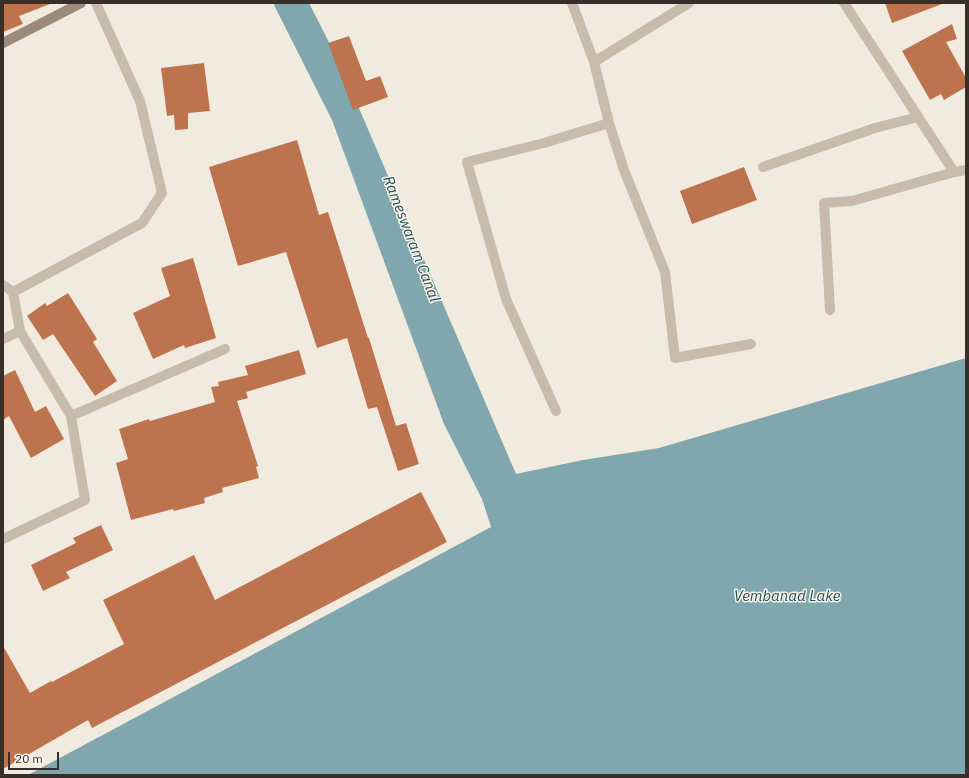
<!DOCTYPE html>
<style>
body{margin:0}
#map{position:relative;width:969px;height:778px;overflow:hidden;background:#f1eadf;font-family:"IBM Plex Sans",sans-serif}
canvas{display:block}
.frame{position:absolute;inset:0;border:4px solid #372f2a;pointer-events:none}
.scale{position:absolute;left:8px;top:752px;width:51px;height:18px;box-sizing:border-box;border:2px solid #372f2a;border-top:0;padding-left:5px;font-size:12px;line-height:14px;white-space:nowrap;color:#372f2a;-webkit-text-stroke:3px #f9f4eb;paint-order:stroke}
</style>
<div id="map">
<canvas width="969" height="778"></canvas>
<div class="frame"></div>
<div class="scale">20 m</div>
</div>
<script>
const context = document.querySelector('canvas').getContext('2d');
context.lineJoin = 'round';
function paint(path, color) {
  context.fillStyle = color;
  context.fill(path, 'evenodd');
}
function stroke(path, color, width, dash) {
  context.strokeStyle = color;
  context.lineWidth = width;
  context.lineCap = dash ? 'butt' : 'round';
  context.setLineDash(dash || []);
  context.stroke(path);
}
function drawText(font, color, halo, rows, align = 'center') {
  context.font = font + ' "IBM Plex Sans",sans-serif';
  context.lineWidth = 3;
  context.setLineDash([]);
  context.textBaseline = 'middle';
  context.strokeStyle = halo;
  context.fillStyle = color;
  for (const [text, x, y, turn = 0] of rows) {
    context.save();
    context.translate(x, y);
    context.rotate((+turn || 0) * Math.PI / 180);
    context.textAlign = isNaN(turn) ? turn : align;
    if (halo) context.strokeText(text, 0, 0);
    context.fillText(text, 0, 0);
    context.restore();
  }
}
paint(new Path2D(`
 M 273,3 L 309,3 L 340,64 L 516,474 L 583,460 L 659,448 L 966,358 L 966,775 L 28,775 L 491,527 L 482,499 L 444,424 L 332,120 Z`), '#7fa7ad');
paint(new Path2D(`
 M 3,3 L 50,3 L 50,4 L 19,16 L 23,24 L 3,32 Z
 M 885,3 L 942,3 L 942,4 L 892,23 Z
 M 952,24 L 957,39 L 946,42 L 966,78 L 966,87 L 944,100 L 941,94 L 930,100 L 902,51 Z
 M 349,36 L 366,81 L 380,76 L 388,97 L 353,110 L 328,43 Z
 M 204,63 L 210,111 L 188,113 L 188,129 L 175,130 L 174,115 L 167,116 L 161,68 Z
 M 297,140 L 319,215 L 328,212 L 368,338 L 369,338 L 396,426 L 406,423 L 419,464 L 398,471 L 377,407 L 368,409 L 347,338 L 317,348 L 286,252 L 238,266 L 209,167 Z
 M 744,167 L 757,200 L 692,224 L 680,191 Z
 M 193,258 L 216,338 L 185,348 L 184,345 L 153,359 L 133,313 L 170,296 L 161,268 Z
 M 68,293 L 97,339 L 93,342 L 117,381 L 95,396 L 53,334 L 43,340 L 27,316 L 45,303 L 47,306 Z
 M 299,350 L 306,374 L 246,392 L 248,398 L 237,401 L 258,466 L 256,467 L 259,478 L 222,488 L 223,492 L 204,498 L 205,503 L 174,511 L 173,509 L 131,520 L 116,463 L 128,459 L 119,429 L 149,419 L 150,421 L 215,402 L 211,387 L 219,386 L 218,382 L 248,375 L 245,366 Z
 M 15,370 L 35,412 L 46,406 L 64,439 L 31,458 L 9,416 L 3,420 L 3,376 Z
 M 421,492 L 447,542 L 92,728 L 88,720 L 3,769 L 3,646 L 30,693 L 51,681 L 52,682 L 124,644 L 103,600 L 194,555 L 215,600 Z
 M 101,525 L 113,550 L 66,572 L 70,578 L 43,591 L 31,565 L 76,543 L 73,538 Z`), '#be734f');
stroke(new Path2D(`
 M 572,3 L 594,62 L 609,123 L 624,170 L 665,272 L 675,358 L 751,344
 M 844,3 L 954,172 L 966,170
 M 594,62 L 689,3
 M 763,167 L 875,128 L 918,117
 M 3,285 L 13,292
 M 830,310 L 824,203 L 852,201 L 954,172
 M 3,339 L 20,331
 M 556,411 L 506,299 L 467,162 L 544,143 L 609,123
 M 71,416 L 225,349
 M 3,539 L 85,500 L 71,416 L 20,331 L 13,292 L 142,223 L 162,193 L 140,101 L 96,3`), '#c9bbab', 10);
stroke(new Path2D(`
 M 3,43 L 81,3`), '#9c8b7c', 10);
drawText('italic 15px', '#224f56', '#f9f4eb', [
 ["Rameswaram Canal",411,239,69],
 ["Vembanad Lake",787,597]
]);
</script>
